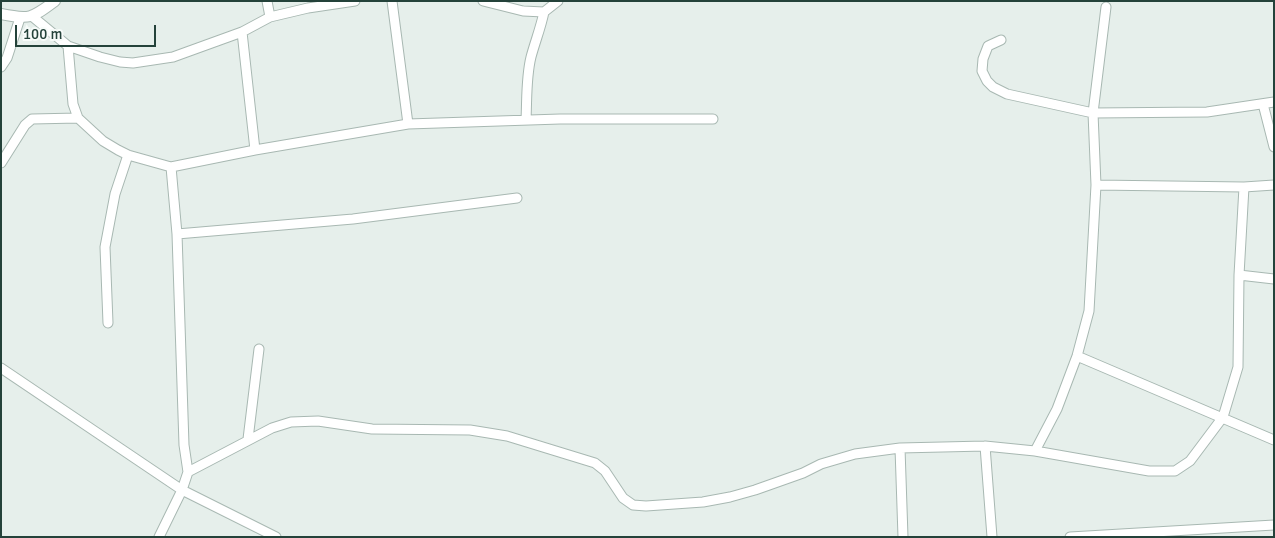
<!DOCTYPE html>
<style>
body{margin:0}
#map{position:relative;width:1275px;height:538px;overflow:hidden;background:#e6efeb;font-family:Signika,sans-serif}
canvas{display:block}
.frame{position:absolute;inset:0;border:2px solid #24423a;pointer-events:none}
.scale{position:absolute;left:15px;top:25px;width:141px;height:22px;box-sizing:border-box;border:2px solid #24423a;border-top:0;padding-left:6px;font-size:15px;line-height:18px;white-space:nowrap;color:#24423a;-webkit-text-stroke:4px #f7fbf9;paint-order:stroke}
</style>
<div id="map">
<canvas width="1275" height="538"></canvas>
<div class="frame"></div>
<div class="scale">100 m</div>
</div>
<script>
const context = document.querySelector('canvas').getContext('2d');
context.lineJoin = 'round';
function stroke(path, color, width, dash) {
  context.strokeStyle = color;
  context.lineWidth = width;
  context.lineCap = dash ? 'butt' : 'round';
  context.setLineDash(dash || []);
  context.stroke(path);
}
const minor = new Path2D(`
 M 267,1 L 270,17
 M 392,1 L 408,124
 M 483,1 L 523,11 L 544,12 L 558,1
 M 33,17 L 68,46 L 100,57 L 120,62 L 133,63 L 173,57 L 242,32 L 270,17 L 308,8 L 355,1
 M 242,32 L 255,150
 M 1001,40 L 988,46 L 983,59 L 982,71 L 987,81 L 993,87 L 1007,94 L 1093,113 L 1207,112 L 1274,102
 M 68,46 L 73,104 L 78,118 L 103,141 L 118,150 L 128,155 L 171,167 L 255,150 L 408,124 L 560,119 L 713,119
 M 1,67 L 7,58 L 20,18
 M 1263,104 L 1274,147
 M 526,120 C 527,99 526,77 531,57 C 535,42 541,27 544,12
 M 1,163 L 25,125 L 32,119 L 78,118
 M 1096,185 L 1244,187 L 1274,185
 M 177,234 L 353,219 L 517,198
 M 1239,275 L 1274,279
 M 108,323 L 105,247 L 115,194 L 128,155
 M 1077,356 L 1274,440
 M 1,368 L 182,490 L 276,537
 M 248,439 L 259,349
 M 985,446 L 992,537
 M 900,448 L 903,537
 M 1035,451 L 1057,409 L 1077,356 L 1089,311 L 1096,185 L 1093,113 L 1106,7
 M 188,472 L 272,428 L 291,422 L 318,421 L 372,429 L 470,430 L 507,436 L 595,463 L 605,471 L 623,498 L 633,505 L 646,506 L 703,502 L 730,497 L 755,490 L 803,473 L 821,464 L 855,454 L 900,448 L 985,446 L 1035,451 L 1149,471 L 1175,471 L 1190,461 L 1223,417 L 1238,367 L 1239,275 L 1244,187
 M 159,537 L 182,490 L 188,472 L 184,445 L 177,234 L 171,167
 M 1070,537 L 1274,525`);
const tertiary = new Path2D(`
 M 1,14 C 30,20 32,18 55,1`);
stroke(minor, '#a8b8b2', 11);
stroke(tertiary, '#a8b8b2', 12);
stroke(minor, '#fff', 9);
stroke(tertiary, '#fff', 10);
</script>
